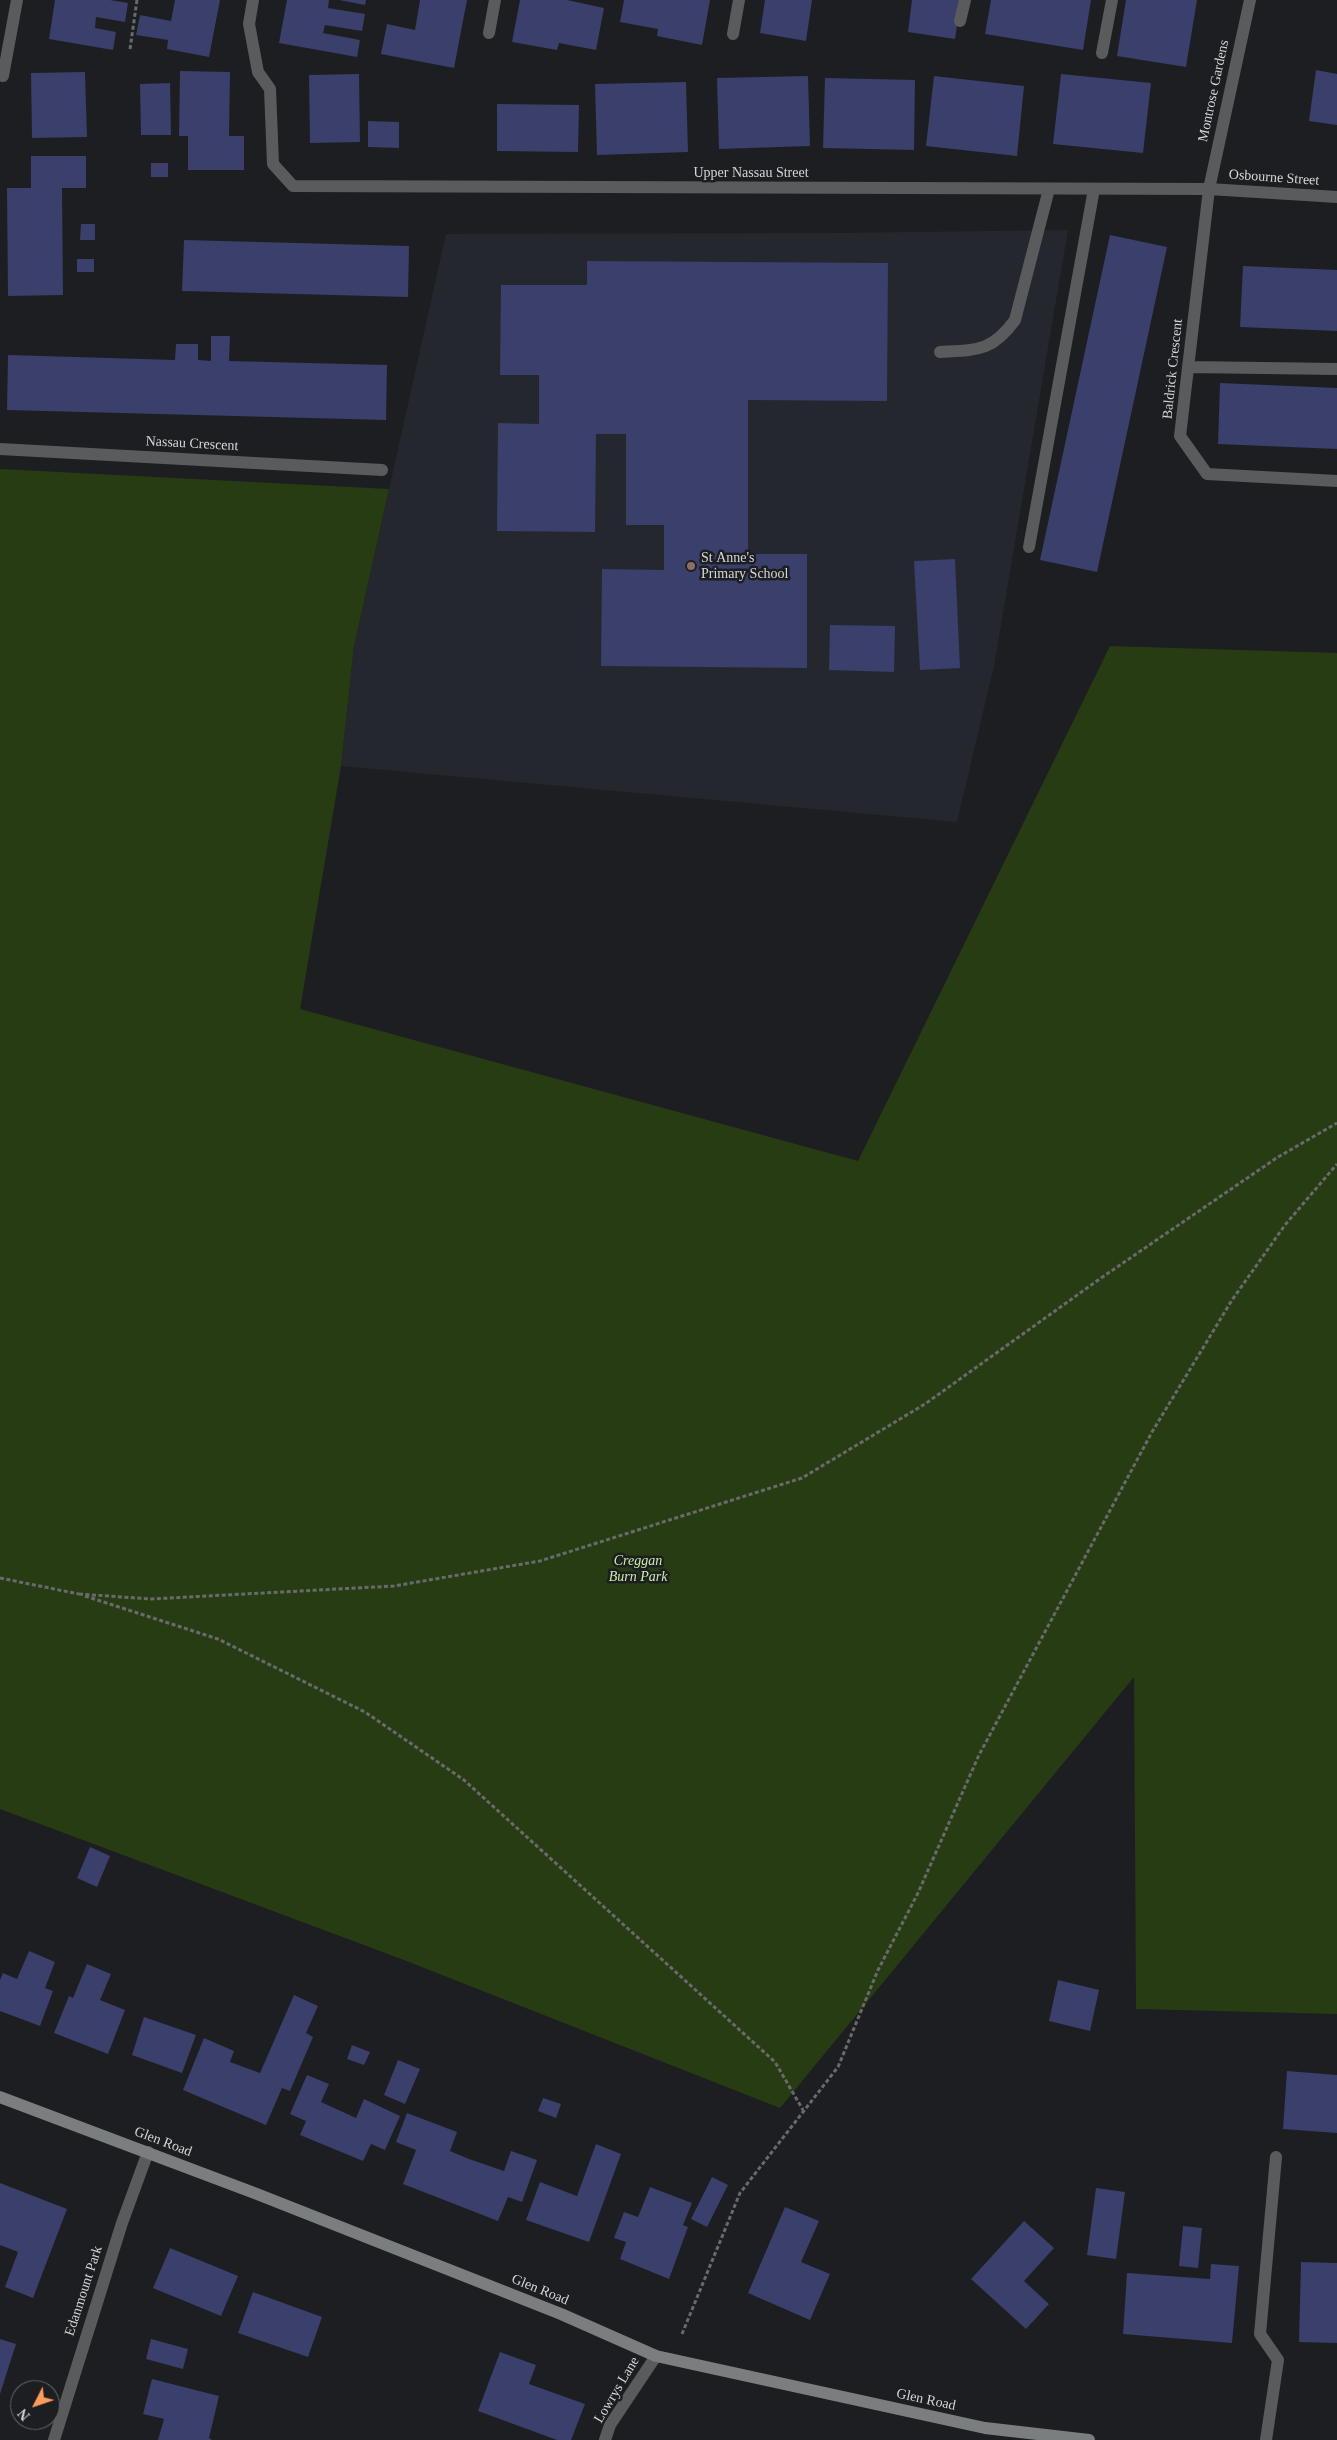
<!DOCTYPE html>
<style>
body{margin:0}
#map{position:relative;width:1337px;height:2440px;overflow:hidden;background:#1d1e21;font-family:"Times New Roman",serif}
canvas{display:block}
.north{position:absolute;left:10px;top:2380px;width:50px;height:50px;box-sizing:border-box;background:#1d1e21;border:1px solid #67686a;border-radius:50%;rotate:229deg;font-size:14px;font-weight:700;line-height:20px;text-align:center;color:#d5d6d8}
.north::after{content:'';display:block;margin:auto;width:18px;height:22px;background:#ff9b5a;clip-path:polygon(50% 0,100% 100%,50% 72%,0 100%)}
</style>
<div id="map">
<canvas width="1337" height="2440"></canvas>
<div class="north">N</div>
</div>
<script>
const context = document.querySelector('canvas').getContext('2d');
context.lineJoin = 'round';
function paint(path, color) {
  context.fillStyle = color;
  context.fill(path, 'evenodd');
}
function stroke(path, color, width, dash) {
  context.strokeStyle = color;
  context.lineWidth = width;
  context.lineCap = dash ? 'butt' : 'round';
  context.setLineDash(dash || []);
  context.stroke(path);
}
function drawText(font, color, halo, rows, align = 'center') {
  context.font = font + ' "Times New Roman",serif';
  context.lineWidth = 5;
  context.setLineDash([]);
  context.textBaseline = 'middle';
  context.strokeStyle = halo;
  context.fillStyle = color;
  for (const [text, x, y, turn = 0] of rows) {
    context.save();
    context.translate(x, y);
    context.rotate((+turn || 0) * Math.PI / 180);
    context.textAlign = isNaN(turn) ? turn : align;
    if (halo) context.strokeText(text, 0, 0);
    context.fillText(text, 0, 0);
    context.restore();
  }
}
paint(new Path2D(`
 M 1068,230 L 994,666 L 957,822 L 341,766 L 354,646 L 446,234 L 836,233 Z`), '#25272f');
paint(new Path2D(`
 M 0,469 L 389,489 L 354,646 L 341,766 L 300,1009 L 858,1161 L 1110,646 L 1337,653 L 1337,2014 L 1136,2009 L 1134,1677 L 780,2108 L 404,1960 L 0,1809 Z`), '#283c13');
paint(new Path2D(`
 M 55,0 L 110,0 L 128,3 L 125,22 L 96,17 L 95,28 L 116,32 L 113,50 L 49,39 Z
 M 175,0 L 220,0 L 209,57 L 167,49 L 168,40 L 136,35 L 140,15 L 171,21 Z
 M 287,0 L 329,0 L 328,8 L 365,14 L 362,31 L 325,25 L 323,33 L 360,40 L 357,57 L 279,43 Z
 M 339,0 L 366,0 L 365,5 Z
 M 420,0 L 467,0 L 454,68 L 381,54 L 387,24 L 415,30 Z
 M 520,0 L 567,0 L 604,8 L 596,50 L 559,43 L 557,50 L 512,42 Z
 M 624,0 L 710,0 L 702,45 L 657,36 L 658,29 L 620,22 Z
 M 765,0 L 812,0 L 806,41 L 760,33 Z
 M 912,0 L 961,0 L 955,39 L 908,32 Z
 M 991,0 L 1091,0 L 1083,50 L 985,34 Z
 M 1126,0 L 1197,0 L 1186,67 L 1117,56 Z
 M 1316,70 L 1337,74 L 1337,125 L 1309,121 Z
 M 180,71 L 230,72 L 229,136 L 244,136 L 244,170 L 188,170 L 188,136 L 179,136 Z
 M 85,72 L 87,137 L 32,138 L 31,73 Z
 M 359,74 L 360,142 L 310,143 L 309,75 Z
 M 1061,74 L 1151,83 L 1143,153 L 1053,144 Z
 M 808,76 L 810,146 L 719,149 L 717,78 Z
 M 934,76 L 1024,86 L 1017,156 L 926,146 Z
 M 825,78 L 915,80 L 914,150 L 823,148 Z
 M 686,82 L 688,152 L 597,155 L 595,84 Z
 M 170,83 L 171,135 L 141,135 L 140,84 Z
 M 497,104 L 579,105 L 578,152 L 497,151 Z
 M 368,121 L 399,122 L 399,148 L 368,147 Z
 M 31,156 L 86,156 L 86,188 L 62,188 L 63,295 L 8,296 L 7,188 L 31,188 Z
 M 151,163 L 168,163 L 168,177 L 151,177 Z
 M 81,224 L 95,224 L 95,240 L 80,240 Z
 M 1110,235 L 1167,247 L 1097,572 L 1040,560 Z
 M 184,240 L 409,246 L 408,297 L 182,291 Z
 M 77,259 L 94,259 L 94,272 L 77,272 Z
 M 587,261 L 888,263 L 887,401 L 748,400 L 748,554 L 807,554 L 807,668 L 601,666 L 602,569 L 664,570 L 664,525 L 626,525 L 626,434 L 596,434 L 595,532 L 497,531 L 498,423 L 539,424 L 539,375 L 500,375 L 501,285 L 587,285 Z
 M 1243,266 L 1337,270 L 1337,331 L 1240,327 Z
 M 211,336 L 230,336 L 229,361 L 387,365 L 386,420 L 7,410 L 8,355 L 175,360 L 176,344 L 198,344 L 198,360 L 211,361 Z
 M 1220,383 L 1337,388 L 1337,449 L 1218,444 Z
 M 955,559 L 960,668 L 920,670 L 914,561 Z
 M 830,625 L 895,626 L 894,672 L 829,670 Z
 M 90,1847 L 110,1856 L 97,1887 L 77,1878 Z
 M 29,1951 L 55,1962 L 45,1988 L 53,1991 L 40,2026 L 0,2011 L 0,1980 L 3,1973 L 17,1979 Z
 M 87,1964 L 111,1974 L 100,2000 L 125,2010 L 108,2054 L 54,2033 L 69,1996 L 73,1998 Z
 M 1058,1980 L 1099,1990 L 1090,2031 L 1049,2021 Z
 M 294,1995 L 318,2006 L 306,2033 L 313,2037 L 290,2091 L 282,2088 L 266,2125 L 183,2090 L 204,2038 L 234,2051 L 230,2062 L 260,2073 Z
 M 144,2017 L 196,2035 L 182,2073 L 132,2055 Z
 M 352,2045 L 370,2052 L 364,2065 L 347,2059 Z
 M 398,2060 L 420,2069 L 405,2104 L 384,2095 Z
 M 1287,2071 L 1337,2075 L 1337,2133 L 1283,2129 Z
 M 307,2075 L 329,2084 L 321,2102 L 356,2118 L 364,2099 L 400,2116 L 385,2150 L 371,2144 L 363,2161 L 300,2135 L 306,2121 L 290,2114 Z
 M 543,2098 L 561,2104 L 556,2118 L 538,2111 Z
 M 407,2113 L 457,2132 L 450,2151 L 469,2159 L 504,2171 L 511,2151 L 537,2160 L 522,2202 L 508,2197 L 498,2221 L 403,2184 L 416,2150 L 396,2142 Z
 M 596,2144 L 621,2154 L 589,2242 L 526,2220 L 540,2182 L 577,2196 Z
 M 712,2177 L 728,2185 L 707,2227 L 691,2219 Z
 M 0,2183 L 67,2209 L 33,2298 L 5,2287 L 18,2252 L 0,2245 Z
 M 650,2187 L 692,2203 L 683,2225 L 688,2227 L 669,2279 L 620,2259 L 626,2242 L 614,2238 L 624,2212 L 638,2217 Z
 M 1096,2188 L 1125,2192 L 1116,2259 L 1087,2255 Z
 M 785,2207 L 819,2221 L 801,2262 L 830,2274 L 810,2320 L 748,2293 Z
 M 1024,2221 L 1054,2248 L 1024,2281 L 1049,2304 L 1026,2329 L 971,2279 Z
 M 1183,2226 L 1202,2228 L 1198,2268 L 1179,2266 Z
 M 170,2248 L 238,2276 L 221,2316 L 153,2288 Z
 M 1301,2262 L 1337,2263 L 1337,2343 L 1299,2342 Z
 M 1211,2264 L 1239,2266 L 1232,2343 L 1123,2334 L 1127,2273 L 1210,2279 Z
 M 253,2292 L 322,2317 L 308,2357 L 238,2333 Z
 M 0,2339 L 16,2344 L 0,2394 Z
 M 151,2339 L 188,2349 L 183,2369 L 146,2359 Z
 M 500,2352 L 536,2365 L 529,2384 L 585,2404 L 571,2440 L 557,2440 L 478,2411 Z
 M 152,2379 L 219,2396 L 209,2438 L 212,2440 L 158,2440 L 164,2419 L 143,2414 Z`), '#3a3f6b');
stroke(new Path2D(`
 M 130,49 L 137,0
 M 0,1578 L 79,1594
 M 79,1594 L 151,1599 L 394,1586 L 540,1561 L 802,1478 L 925,1404 L 1101,1278 L 1278,1157 L 1337,1123
 M 85,1596 L 218,1639 L 365,1712 L 464,1780 L 775,2062 L 803,2110
 M 682,2334 L 740,2193 L 838,2067 L 878,1970 L 918,1893 L 979,1755 L 1152,1432 L 1232,1300 L 1285,1225 L 1337,1164`), '#696a6c', 3, [4, 2.5]);
stroke(new Path2D(`
 M 940,352 C 976,350 992,352 1015,320 L 1049,189
 M 1029,547 L 1094,189
 M 1266,2440 L 1278,2360 L 1260,2334 L 1276,2157`), '#595b5c', 12);
stroke(new Path2D(`
 M 253,0 L 249,24 L 258,72 L 270,89 L 273,164 L 293,186 L 1209,189 L 1337,197
 M 1250,0 L 1209,189 L 1180,436 L 1207,474 L 1337,481
 M 960,21 L 965,0
 M 489,33 L 495,0
 M 733,34 L 739,0
 M 1102,53 L 1112,0
 M 3,76 L 17,0
 M 1188,367 L 1337,369
 M 0,449 L 382,470
 M 54,2440 L 122,2223 L 148,2152
 M 605,2440 L 610,2425 L 656,2356`), '#595b5c', 12);
stroke(new Path2D(`
 M 0,2097 L 257,2194 L 561,2314 L 656,2356 L 985,2428 L 1089,2440`), '#7b7e7f', 12);
for (const [x, y, r, color] of [
 [691,566,5,"#8d6e63"]
]) {
  const dot = new Path2D();
  dot.arc(x, y, r, 0, 2 * Math.PI);
  context.fillStyle = color;
  context.fill(dot);
  stroke(dot, '#1d1e21', 2);
}
drawText('14px', '#d5d6d8', '#1d1e21', [
 ["Montrose Gardens",1214,91,-78],
 ["Upper Nassau Street",751,173],
 ["Osbourne Street",1274,178,4],
 ["Baldrick Crescent",1173,369,-84],
 ["Nassau Crescent",192,444,3],
 ["Glen Road",163,2142,21],
 ["Glen Road",540,2290,22],
 ["Edanmount Park",84,2291,-72],
 ["Lowrys Lane",617,2390,-59],
 ["Glen Road",926,2400,12]
]);
drawText('14px', '#d5d6d8', '#1d1e21', [
 ["St Anne's",701,558],
 ["Primary School",701,574]
], 'left');
drawText('italic 14px', '#c8efa5', '#1d1e21', [
 ["Creggan",638,1561],
 ["Burn Park",638,1577]
]);
</script>
